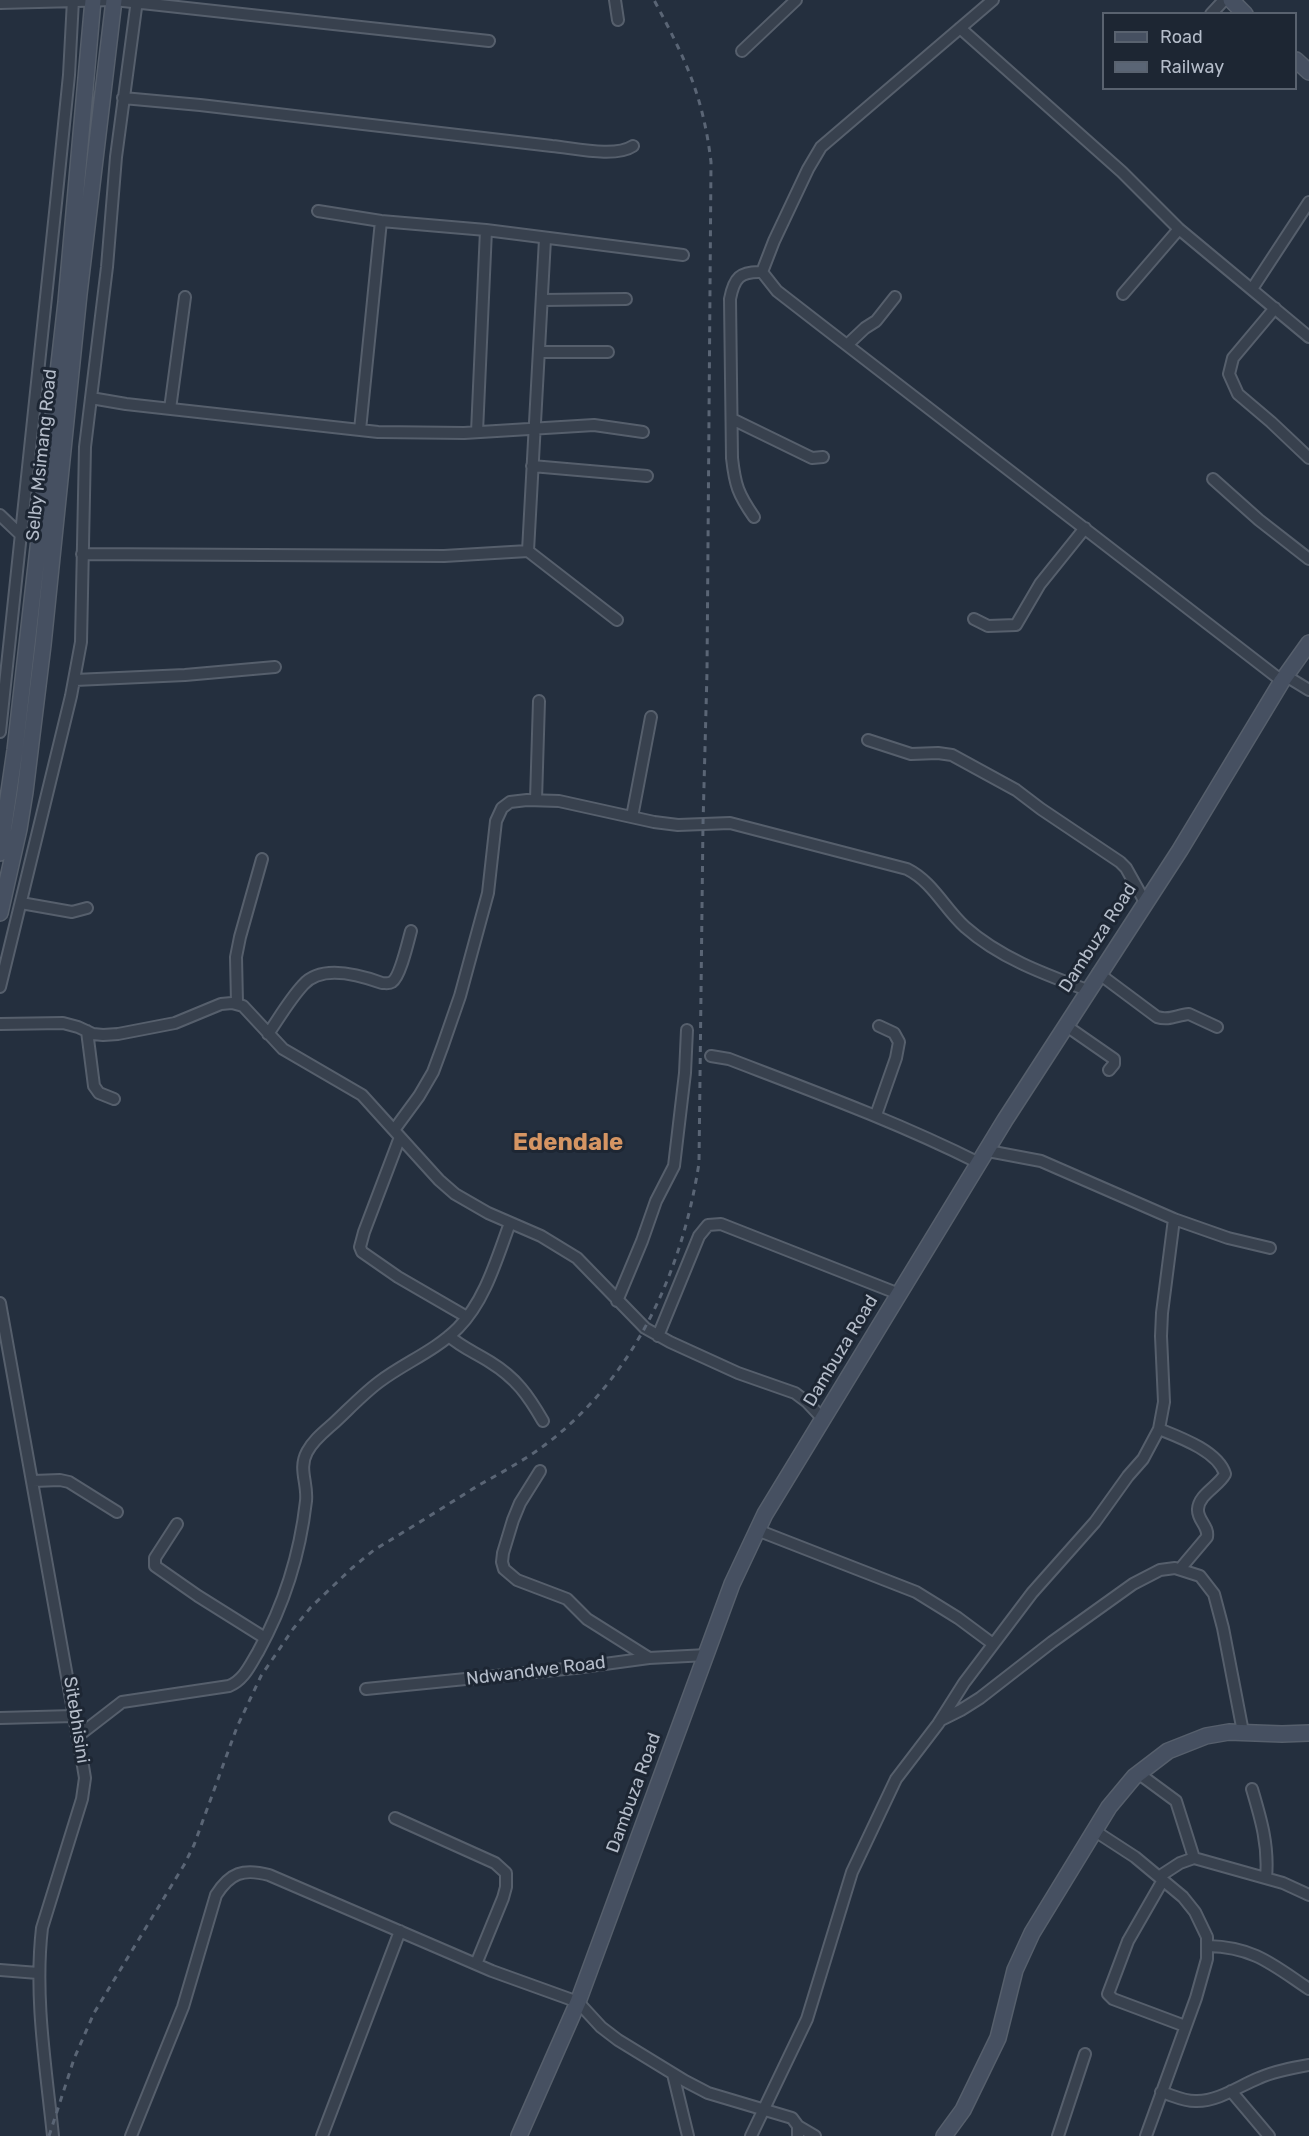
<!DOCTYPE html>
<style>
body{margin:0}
#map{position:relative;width:1309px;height:2136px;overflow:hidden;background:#242f3e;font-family:Rubik,sans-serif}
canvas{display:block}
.legend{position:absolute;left:1102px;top:12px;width:195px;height:78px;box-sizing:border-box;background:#1d2633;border:2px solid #59626f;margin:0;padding:8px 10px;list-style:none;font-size:18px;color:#b4bcc9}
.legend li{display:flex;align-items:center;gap:12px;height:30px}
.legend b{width:30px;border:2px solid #59626f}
</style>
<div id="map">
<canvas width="1309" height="2136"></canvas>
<ul class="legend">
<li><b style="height:8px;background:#465061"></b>Road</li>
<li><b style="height:8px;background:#5a6575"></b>Railway</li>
</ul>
</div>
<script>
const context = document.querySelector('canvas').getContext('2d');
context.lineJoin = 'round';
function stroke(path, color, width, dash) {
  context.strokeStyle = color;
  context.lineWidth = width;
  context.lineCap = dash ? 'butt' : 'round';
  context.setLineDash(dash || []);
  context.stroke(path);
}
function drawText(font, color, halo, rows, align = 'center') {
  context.font = font + ' Rubik,sans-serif';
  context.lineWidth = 6;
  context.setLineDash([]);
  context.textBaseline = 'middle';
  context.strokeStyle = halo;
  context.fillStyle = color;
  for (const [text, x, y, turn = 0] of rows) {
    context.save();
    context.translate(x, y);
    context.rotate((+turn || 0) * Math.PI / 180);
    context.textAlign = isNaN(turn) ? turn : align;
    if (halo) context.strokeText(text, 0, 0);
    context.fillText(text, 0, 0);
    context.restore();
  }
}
const street = new Path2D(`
 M 615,0 L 618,20
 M 993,0 L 821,147 L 808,169 L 774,241 L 762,272 L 777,291 L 817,322 L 1282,681
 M 0,3 L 114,0 L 489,41
 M 1211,14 L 1224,0
 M 960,28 L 1122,172 L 1179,229 L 1309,337
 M 742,51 L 796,0
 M 123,98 L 200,105 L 552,146 C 574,148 615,158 633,146
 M 318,211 L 381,221 L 486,230 L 683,255
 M 1252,289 L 1309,202
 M 1123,294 L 1179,229
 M 543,300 L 626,299
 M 1275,308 L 1233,358 L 1229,374 L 1238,394 L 1271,422 L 1309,458
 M 847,345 L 865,328 L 876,321 L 895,297
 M 540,352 L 608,352
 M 91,398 L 126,404 L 378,432 L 464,433 L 594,425 L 643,432
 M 170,409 L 185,297
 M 732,419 L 812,458 L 823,457
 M 360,430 L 381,221
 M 477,432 L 486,230
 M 532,466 L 647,476
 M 1213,479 L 1259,520 L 1309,559
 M 0,515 L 20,534
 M 754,517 C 738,494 735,485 732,458 L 730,299 C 734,278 740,271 762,272
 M 528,551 L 545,239
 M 82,554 L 444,556 L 528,551 L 617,620
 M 974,619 L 988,626 L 1016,625 L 1040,584 L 1085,528
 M 1286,676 L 1309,690
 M 75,680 L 185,675 L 275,667
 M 0,732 L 56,203 L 69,75 L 73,0
 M 868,740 L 911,754 L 938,753 L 952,755 L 1016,790 L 1041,809 L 1120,862 L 1126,868 L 1145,902
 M 536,800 L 539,701
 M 632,817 L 651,717
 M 21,903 L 72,912 L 87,908
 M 1098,973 L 1157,1017 C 1169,1021 1177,1015 1189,1014 L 1217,1027
 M 0,987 L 71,696 L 81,642 L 85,447 L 107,267 L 116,157 L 137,0
 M 237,1003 L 236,957 L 240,937 L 262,859
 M 0,1024 L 63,1023 L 78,1027 L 93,1034 L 103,1035 L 118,1034 L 175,1023 L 221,1004 L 232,1003 L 243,1006 L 283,1049 L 362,1095 L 439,1180 L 455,1194 L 488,1213 L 541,1236 L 577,1258 L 645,1328 L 670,1342 L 738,1373 L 795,1393 L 807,1402 L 823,1419
 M 1065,1025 L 1114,1059 L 1114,1064 L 1109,1070
 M 87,1031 L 94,1086 L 99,1093 L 114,1099
 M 268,1034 C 279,1018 290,999 303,985 C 321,964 360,975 382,983 C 386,983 389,984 392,982 C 400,977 408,942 411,931
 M 711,1056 L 729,1059 C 815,1092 897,1122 979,1163
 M 876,1115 L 896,1058 L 899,1042 L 894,1033 L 879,1026
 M 394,1130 L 419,1096 L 433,1072 L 443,1045 L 460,996 L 488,893 L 496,821 L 502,808 L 510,802 L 527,800 L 559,801 L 654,822 L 678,825 L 730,823 L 907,869 C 933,882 944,908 965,927 C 1000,958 1044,974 1087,990
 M 400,1137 L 364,1232 L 360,1247 L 362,1252 L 398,1277 L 467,1317
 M 988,1151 L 1041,1161 L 1174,1219 L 1228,1238 L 1270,1248
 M 617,1301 L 642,1241 L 656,1201 L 674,1166 L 685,1073 L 687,1030
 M 0,1303 L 83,1766 L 85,1778 L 82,1799 L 42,1928 C 34,1997 46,2068 53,2136
 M 449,1336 C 461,1347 476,1353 490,1362 C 516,1378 528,1395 543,1421
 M 658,1336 L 699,1236 L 708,1225 L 721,1224 L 899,1294
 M 1159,1429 C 1179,1437 1218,1451 1225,1474 C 1219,1486 1199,1494 1198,1509 C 1197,1520 1209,1526 1207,1537 L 1180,1569
 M 540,1471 L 520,1503 L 513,1520 L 503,1553 L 502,1562 L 504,1569 L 517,1580 L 567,1599 L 587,1619 L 649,1658
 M 33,1481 L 60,1480 L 69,1482 L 117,1512
 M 177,1524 L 155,1558 L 155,1566 L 198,1596 L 265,1638
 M 757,1530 L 916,1592 L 958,1618 L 993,1644
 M 366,1689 L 575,1668 L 649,1658 L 707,1655
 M 0,1718 L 74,1716
 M 941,1720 L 961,1710 L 980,1698 L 1052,1642 L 1133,1584 L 1160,1570 L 1175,1568 L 1200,1576 L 1214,1594 L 1223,1628 L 1243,1732
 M 78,1736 L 122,1702 L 229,1686 C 244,1680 250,1665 258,1652 C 284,1605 300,1554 306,1501 C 308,1483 298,1469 307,1452 C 313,1440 325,1431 335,1422 C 349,1409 363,1394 379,1382 C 404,1363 435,1351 458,1328 C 485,1301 497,1258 510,1223
 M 1138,1773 L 1176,1801 L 1194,1858
 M 1252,1789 C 1261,1819 1269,1846 1266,1878
 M 395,1818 L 495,1863 L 506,1873 L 506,1887 L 503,1898 L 476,1964
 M 1095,1831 L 1135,1857 L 1183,1897 L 1195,1912 L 1207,1937 L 1207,1959 L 1196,1998 L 1146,2136
 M 1160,1876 L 1180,1863 L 1194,1858 L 1283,1883 L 1309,1895
 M 1163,1880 L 1128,1941 L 1108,1994 L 1113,1999 L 1185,2026
 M 1208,1946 C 1254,1947 1273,1965 1309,1989
 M 0,1970 L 38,1973
 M 673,2074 L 688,2136
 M 1231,2091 L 1269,2136
 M 1161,2092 C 1172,2095 1185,2102 1197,2101 C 1219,2101 1239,2086 1259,2078 C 1275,2071 1292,2068 1309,2065
 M 798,2126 L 815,2136
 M 131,2136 L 183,2007 L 216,1895 C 230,1873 243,1868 269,1875 L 492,1971 L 578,2002 L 601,2027 L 618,2040 L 685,2081 L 708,2093 L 792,2118 L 798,2126 L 798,2136
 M 322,2136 L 400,1931
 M 751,2136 L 807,2019 L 852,1872 L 896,1779 L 938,1724 L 964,1683 L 1032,1593 L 1095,1522 L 1128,1476 L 1143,1459 L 1159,1429 L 1164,1402 L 1161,1336 L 1162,1313 L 1174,1219
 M 1058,2136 L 1085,2054`);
const secondary = new Path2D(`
 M 1231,0 L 1245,14
 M 1296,60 L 1309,72
 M 0,853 L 15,750 L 66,302 L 93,0
 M 0,913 L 19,829 L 25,792 L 43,645 L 79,294 L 114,0
 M 519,2136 L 578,2002 L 732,1584 L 765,1514 L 1005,1120 L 1180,850 L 1282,681 L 1309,643
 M 944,2136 L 963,2110 L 998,2038 L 1015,1970 L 1032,1933 L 1109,1807 L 1134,1777 L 1168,1751 L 1206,1736 L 1229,1732 L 1282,1734 L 1309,1733`);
stroke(street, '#565f6c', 14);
stroke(secondary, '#565f6c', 18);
stroke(street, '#38414e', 10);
stroke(secondary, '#465061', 15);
stroke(new Path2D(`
 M 49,2136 L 74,2059 L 94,2013 L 184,1865 L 194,1845 L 237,1727 L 261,1676 L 293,1629 L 311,1607 L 352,1568 L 374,1550 C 409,1529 444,1507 479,1485 C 499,1474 519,1463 538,1450 C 632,1383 682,1274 699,1163 L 703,824 L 707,672 L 711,162 C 703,95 685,58 654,0`), '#5a6575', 3, [6, 6]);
drawText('18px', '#b4bcc9', '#1d2633', [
 ["Selby Msimang Road",42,455,-84],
 ["Dambuza Road",1098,938,-57],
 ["Dambuza Road",841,1351,-59],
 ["Ndwandwe Road",536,1671,-7],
 ["Sitebhisini",76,1720,81],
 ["Dambuza Road",634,1793,-70]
]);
drawText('bold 24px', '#d59563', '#1d2633', [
 ["Edendale",568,1143]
]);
</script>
